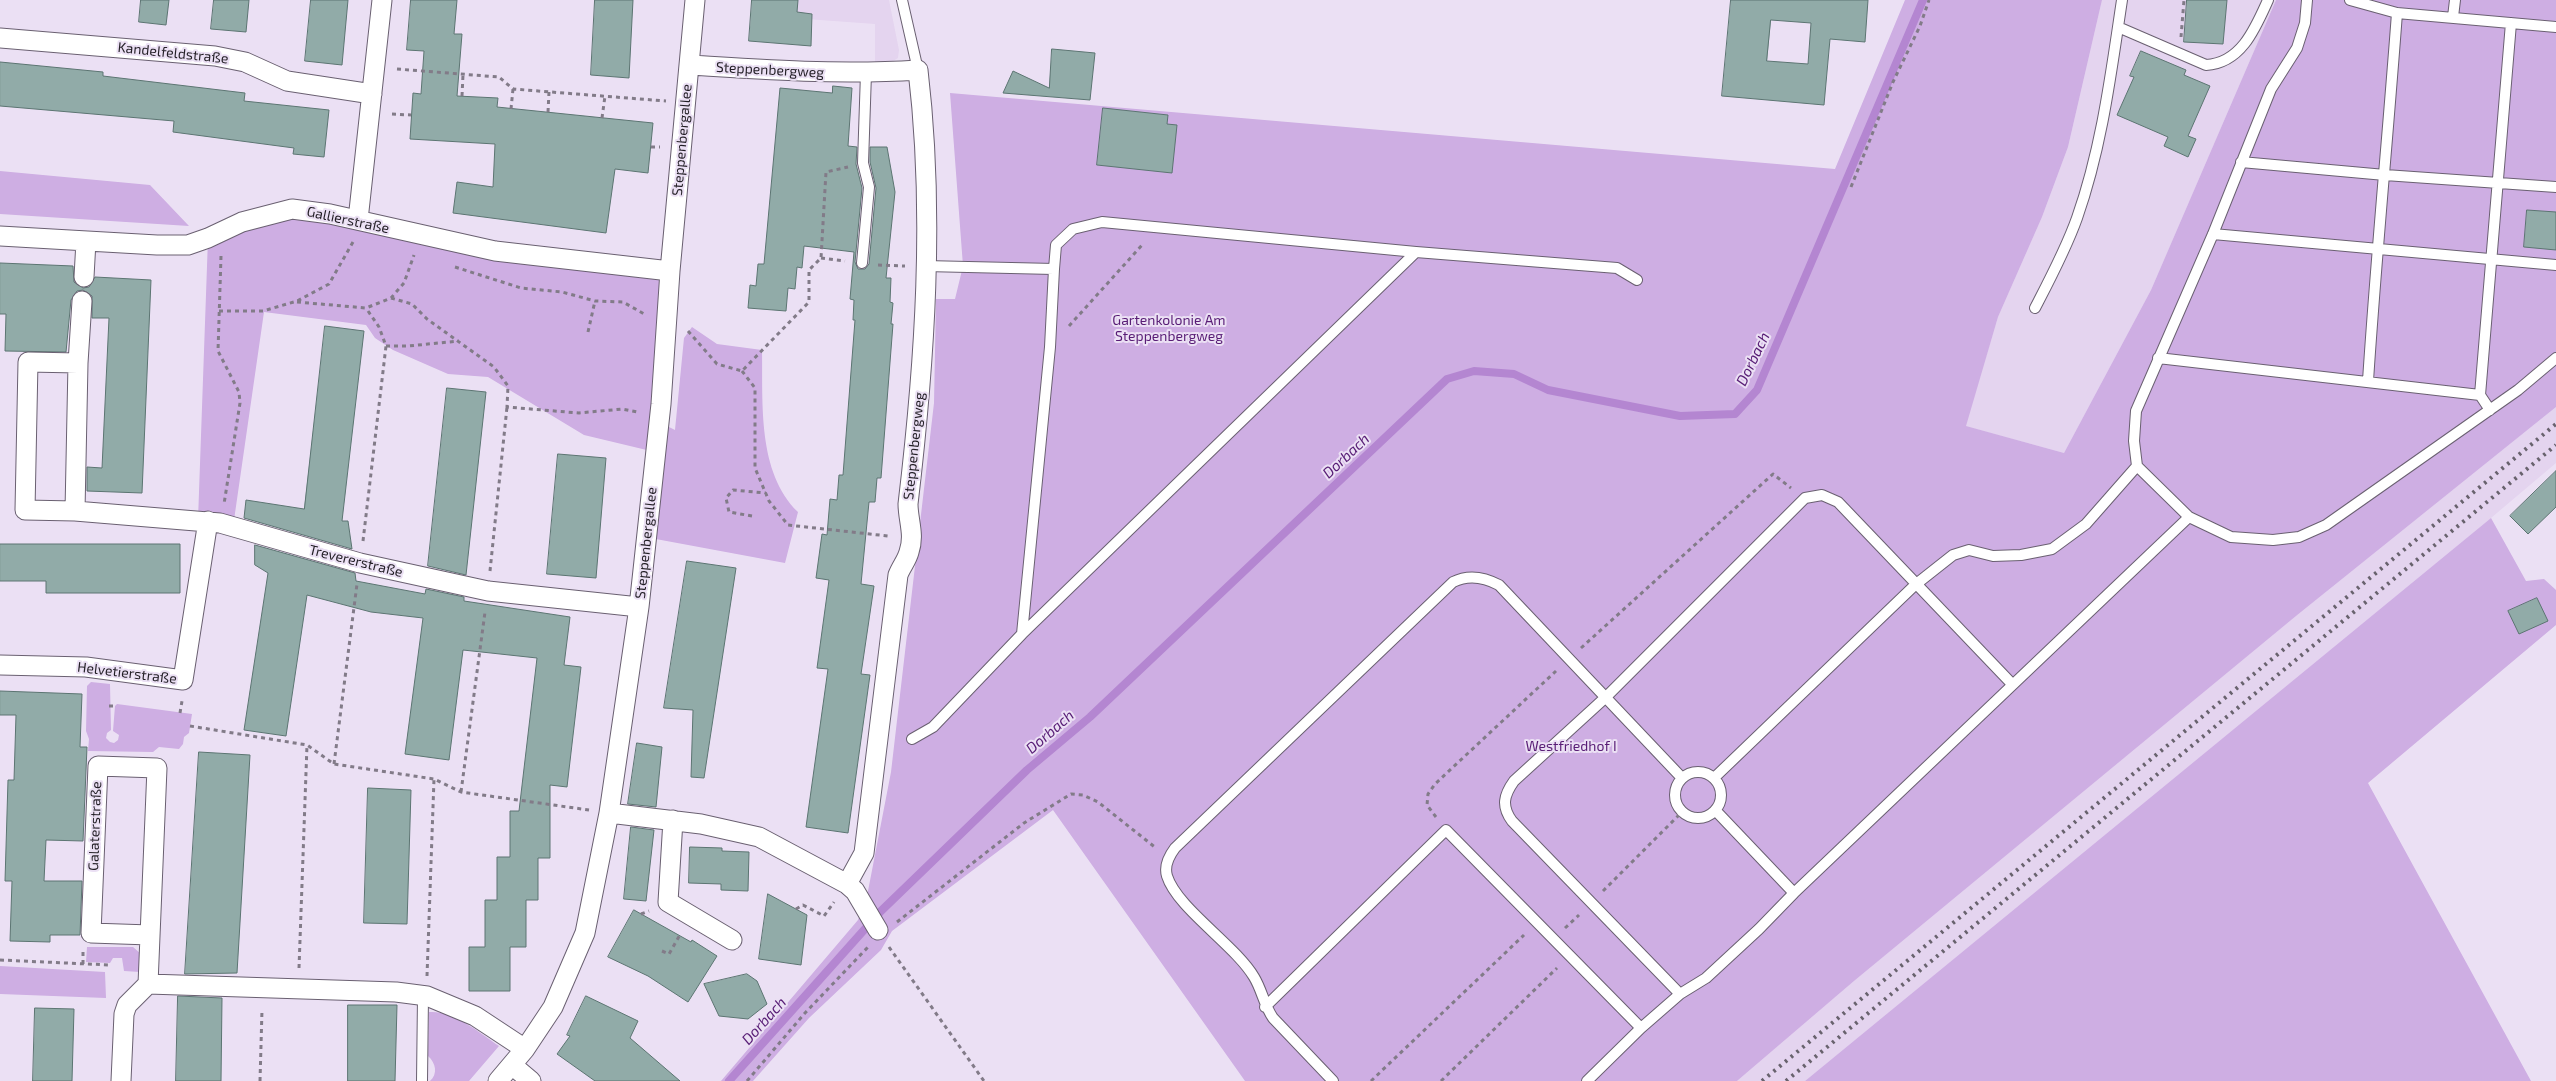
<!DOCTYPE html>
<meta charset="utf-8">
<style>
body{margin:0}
canvas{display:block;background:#ebe0f4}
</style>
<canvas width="2556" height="1081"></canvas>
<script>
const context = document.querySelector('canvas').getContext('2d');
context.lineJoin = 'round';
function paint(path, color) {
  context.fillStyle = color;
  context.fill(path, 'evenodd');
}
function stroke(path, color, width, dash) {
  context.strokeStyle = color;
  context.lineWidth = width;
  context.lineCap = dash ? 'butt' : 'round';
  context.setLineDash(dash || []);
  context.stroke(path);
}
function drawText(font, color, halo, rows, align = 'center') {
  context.font = font + ' "Exo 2",sans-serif';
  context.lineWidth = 4;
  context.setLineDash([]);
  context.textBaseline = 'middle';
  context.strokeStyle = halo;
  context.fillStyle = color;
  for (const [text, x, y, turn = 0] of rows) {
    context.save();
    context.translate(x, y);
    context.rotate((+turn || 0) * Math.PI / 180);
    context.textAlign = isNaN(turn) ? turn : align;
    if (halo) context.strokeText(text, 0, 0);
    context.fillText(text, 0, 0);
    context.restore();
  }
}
paint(new Path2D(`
 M 752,0 L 889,0 L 899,50 L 898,58 L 890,63 L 875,64 L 875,24 L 751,15 Z
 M 2102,0 L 2276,0 L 2151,290 L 2064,453 L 1965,426 L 1998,317 L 2042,217 L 2068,147 Z
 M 2556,407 L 2556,463 L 2491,518 L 1805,1081 L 1737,1081 L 1854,981 L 2296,616 Z`), '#e4d4ef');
paint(new Path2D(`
 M 1905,0 L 2102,0 L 2068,147 L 2042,217 L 1998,317 L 1966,426 L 2064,453 L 2151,290 L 2276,0 L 2556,0 L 2556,407 L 2296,616 L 1854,981 L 1737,1081 L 1245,1081 L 1053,810 L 892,931 L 881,950 L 809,1018 L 753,1081 L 721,1081 L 858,920 L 868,891 L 891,772 L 934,403 L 936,299 L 955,299 L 963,266 L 950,93 L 1835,169 Z
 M 0,171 L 150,185 L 189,226 L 0,214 Z
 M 330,214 L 670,271 L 659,422 L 675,430 L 684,338 L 692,327 L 717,344 L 762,350 C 763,403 757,472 798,512 L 785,563 L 645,537 L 655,452 L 584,435 L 488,377 L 448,374 L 393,350 L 375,338 L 366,325 L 264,312 L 233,527 L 198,520 L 208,238 L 242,222 Z
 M 2491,518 L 2526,581 L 2544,579 L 2556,590 L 2556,625 L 2368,783 L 2531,1081 L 1805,1081 Z
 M 91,682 L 110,684 L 111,730 L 107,733 L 106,738 L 110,742 L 114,743 L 118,740 L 119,735 L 113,731 L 115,706 L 117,704 L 192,714 L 189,733 L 184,737 L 183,744 L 179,749 L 159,747 L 153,752 L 88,751 L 89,739 L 86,731 L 87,686 Z
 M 87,947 L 133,947 L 141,954 L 140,972 L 124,971 L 122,958 L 113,958 L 110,963 L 86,962 Z
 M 0,966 L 105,972 L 106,998 L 0,994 Z
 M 429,1012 C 453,1010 480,1033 499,1046 L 469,1081 L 430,1081 C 438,1074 436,1063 428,1056 Z`), '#ceaee3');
stroke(new Path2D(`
 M 729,1081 L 881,911 L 1027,770 L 1090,717 L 1447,379 L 1474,371 L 1514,374 L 1548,390 L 1680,416 L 1735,414 L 1757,390 L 1923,0`), '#b486d1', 8);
const building = new Path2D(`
 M 141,0 L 169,0 L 166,25 L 139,22 Z
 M 214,0 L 249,0 L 246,32 L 211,29 Z
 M 311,0 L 348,0 L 342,65 L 305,61 Z
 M 411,0 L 457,0 L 454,34 L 462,34 L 457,96 L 498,98 L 497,107 L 653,123 L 648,173 L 615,169 L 606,233 L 453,213 L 457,182 L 493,187 L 495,144 L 410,139 L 413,93 L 421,94 L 424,51 L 407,50 Z
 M 595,0 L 633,0 L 629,78 L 591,75 Z
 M 752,0 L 798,0 L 797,12 L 812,14 L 811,46 L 749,41 Z
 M 1731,0 L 1868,0 L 1865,42 L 1830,39 L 1824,105 L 1722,96 ZM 1771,20 L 1811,23 L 1808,64 L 1767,61 Z
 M 2187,0 L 2227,0 L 2223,44 L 2184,42 Z
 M 1052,49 L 1095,53 L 1090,100 L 1003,93 L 1013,71 L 1049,88 Z
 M 2141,51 L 2186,70 L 2184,75 L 2210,86 L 2188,136 L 2196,139 L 2188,157 L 2164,146 L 2168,137 L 2117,115 L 2134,77 L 2130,76 Z
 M 0,62 L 103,72 L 103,76 L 245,93 L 244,101 L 329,110 L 324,157 L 293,154 L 294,148 L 173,132 L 174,121 L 0,106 Z
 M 833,86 L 852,88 L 848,146 L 857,147 L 856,164 L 862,188 L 855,262 L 858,269 L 865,269 L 869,264 L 876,188 L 870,162 L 870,147 L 887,147 L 895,192 L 886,278 L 891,278 L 890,302 L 893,303 L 891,324 L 893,324 L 881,478 L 877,478 L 875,502 L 869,502 L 861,584 L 874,586 L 861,674 L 870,675 L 848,833 L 806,827 L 828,669 L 817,668 L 829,580 L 816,578 L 822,534 L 827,535 L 830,499 L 837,500 L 839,475 L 843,475 L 855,320 L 853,320 L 854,300 L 850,299 L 854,252 L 804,246 L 802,268 L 797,267 L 795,289 L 788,288 L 786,311 L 748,308 L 750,285 L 756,286 L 758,264 L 764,264 L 780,88 L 832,93 Z
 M 1103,108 L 1168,115 L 1167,124 L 1177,125 L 1172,173 L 1097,165 Z
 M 2527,210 L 2556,212 L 2556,250 L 2524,247 Z
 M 0,263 L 73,266 L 74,282 L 83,288 L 89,287 L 95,277 L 151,280 L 142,493 L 87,491 L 87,467 L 102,468 L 109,318 L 92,318 L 92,296 L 83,290 L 77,291 L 71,300 L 66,352 L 5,351 L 6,314 L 0,314 Z
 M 325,326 L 364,331 L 342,521 L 348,521 L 352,549 L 244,518 L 246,500 L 304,509 Z
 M 447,388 L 486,392 L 466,575 L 428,566 Z
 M 558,454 L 606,458 L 596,578 L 547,574 Z
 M 2556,471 L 2556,507 L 2528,534 L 2510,516 Z
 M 0,544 L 180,544 L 180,593 L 46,593 L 46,581 L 0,581 Z
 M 255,545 L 355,573 L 356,581 L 425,594 L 426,589 L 464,597 L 464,601 L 570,617 L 564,665 L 581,667 L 567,787 L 550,785 L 550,858 L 538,858 L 538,900 L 526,900 L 526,947 L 510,947 L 510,991 L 469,991 L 469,947 L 485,947 L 485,900 L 497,900 L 497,857 L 510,857 L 510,811 L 519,811 L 537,658 L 463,650 L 449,760 L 405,754 L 423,618 L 371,612 L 307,595 L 286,736 L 244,730 L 268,573 L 255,565 Z
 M 687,561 L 736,568 L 704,778 L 691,777 L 693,710 L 664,708 Z
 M 2537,598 L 2548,621 L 2519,634 L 2508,611 Z
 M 0,691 L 82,694 L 80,747 L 87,747 L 83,841 L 46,840 L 44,881 L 82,881 L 80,935 L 50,935 L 50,942 L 10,941 L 12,881 L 5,881 L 8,780 L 14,780 L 16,715 L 0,715 Z
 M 637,743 L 662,747 L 656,807 L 628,804 Z
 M 199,752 L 250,755 L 237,973 L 185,974 Z
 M 368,788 L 411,790 L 407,924 L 364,923 Z
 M 631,827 L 654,830 L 646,901 L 624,899 Z
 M 690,847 L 722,848 L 722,851 L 749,852 L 748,891 L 721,890 L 721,884 L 689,883 Z
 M 768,894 L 807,915 L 801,965 L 759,959 Z
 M 634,910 L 691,942 L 692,940 L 717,956 L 688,1002 L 648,976 L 608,957 Z
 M 747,974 L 757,981 L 767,1004 L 748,1019 L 719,1016 L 704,984 Z
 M 178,996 L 222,998 L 221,1081 L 176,1081 Z
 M 586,996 L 638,1021 L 630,1038 L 680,1081 L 595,1081 L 557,1054 L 570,1036 L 567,1035 Z
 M 348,1005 L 397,1005 L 395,1081 L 348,1081 Z
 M 35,1008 L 74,1009 L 72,1081 L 33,1081 Z`);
paint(building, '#91aba8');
stroke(building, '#5c7572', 1);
const service = new Path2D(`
 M 902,0 L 918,70
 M 2307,0 L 2305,23 L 2297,48 L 2271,89 L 2213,234 L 2136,411 L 2134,441 L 2137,466 L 2189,517 L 2231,537 L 2273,540 L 2299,537 L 2326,525 L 2518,390 L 2556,358
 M 2350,0 L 2397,13 L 2556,27
 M 2453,17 L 2455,0
 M 2118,27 L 2206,65 C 2241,63 2255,29 2268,0
 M 2241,162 L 2385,175 L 2556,187
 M 2213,234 L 2556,265
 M 862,263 L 869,187 L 863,163 L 866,73
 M 925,266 L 1054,269 L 1056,245 L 1073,229 L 1102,222 L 1416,252 L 1617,268 L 1637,280
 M 2035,308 C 2050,279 2066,249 2077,218 C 2102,147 2111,73 2122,0
 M 2158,358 L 2480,395
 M 2368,381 C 2376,258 2388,135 2397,13
 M 2490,410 L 2480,395 L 2511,23
 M 1022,634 L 1416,252
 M 912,739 L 933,727 L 1022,634 L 1050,347 L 1054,269
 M1675 795a23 23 0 1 1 46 0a23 23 0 1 1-46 0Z
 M 1714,778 L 1915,585 L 1953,555 L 1969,550 L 1993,556 L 2021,555 L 2052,549 L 2086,524 L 2137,466
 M 1716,811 L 1794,893
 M 1680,994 L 1512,821 C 1501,806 1504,795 1514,781 L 1606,697 L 1805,498 L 1822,495 L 1838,502 L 2012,684
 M 1265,1007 L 1446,830 L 1641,1028
 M 422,1081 L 423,996
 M 1333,1081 L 1273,1018 C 1264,1005 1262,990 1254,977 C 1235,945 1177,908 1167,876 C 1164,866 1169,856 1175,848 L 1453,582 C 1469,574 1484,577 1499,585 L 1682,778
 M 1587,1081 L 1641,1028 L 1680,994 L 1706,978 L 1759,929 L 1794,893 L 2189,517`);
const minor = new Path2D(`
 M 0,38 L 215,56 L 245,62 L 287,81 L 372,94
 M 690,65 C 766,70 841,75 918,70 C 935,213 925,361 908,504 C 908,520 915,535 909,552 C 907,560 901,567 898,575 L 864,853 L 847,884
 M 358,220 L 382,0
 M 0,236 L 157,245 L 188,245 L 208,238 L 242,222 L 292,209 L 330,214 L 495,251 L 670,271
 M 84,277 L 86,241
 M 28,362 L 78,363 L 75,511 L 25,510 Z
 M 78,363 L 82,301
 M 75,511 L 220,523 L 360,563 L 488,591 L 639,607
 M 0,665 L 86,667 L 183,680 L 208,521
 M 609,813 L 701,824 L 759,837 L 847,884 L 855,891 L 878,930
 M 673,820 L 668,902 L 732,940
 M 148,984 L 157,768 L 98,766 L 91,933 L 150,935
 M 512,1065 L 531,1081
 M 121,1081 L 124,1014 L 127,1005 L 148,984 L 396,992 L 427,996 L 475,1016 L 525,1049
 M 498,1081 L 525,1049 L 553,1007 L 585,933 L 609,813 L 639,607 L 661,404 L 670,271 L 695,0`);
stroke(service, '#6a6071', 12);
stroke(minor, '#6a6071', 21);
stroke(new Path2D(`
 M 2181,37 L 2184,0
 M 397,69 L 499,77 L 513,89 L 666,101
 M 462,96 L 463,75
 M 511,109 L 513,89
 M 548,112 L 549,92
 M 392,114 L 411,115
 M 602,118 L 605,96
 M 651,147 L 660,147
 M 1851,187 L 1893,82 L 1920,26 L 1929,0
 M 221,256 L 218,351 L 239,392 L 240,403 L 224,504
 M 821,258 L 845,261
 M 878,265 L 905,266
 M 455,267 L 521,288 L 562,292 L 595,301 L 623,302 L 646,315
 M 391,298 L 412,304 L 427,319 L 494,367 L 508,386 L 507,407 L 579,413 L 622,409 L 638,412
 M 297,302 L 366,308 L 391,298 L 404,283 L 414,255
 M 219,311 L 263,311 L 297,301 L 329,284 L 353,242
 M 1069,326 L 1143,244
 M 688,331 L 717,364 L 742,371 L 809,302 L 809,270 L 821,258 L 826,172 L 848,167
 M 588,332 L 595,301
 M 386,346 L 408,346 L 459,341
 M 742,371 L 755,388 L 755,468 L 769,501 L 788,525 L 888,536 L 889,534
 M 752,516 L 729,512 L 726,498 L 733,490 L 766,493
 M 363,541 L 386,346 L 379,327 L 366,308
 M 490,571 L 507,407
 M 1581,648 L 1773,474 L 1791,488
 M 109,706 L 115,706
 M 180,713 L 182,701
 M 190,726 L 307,745 L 334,764 L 434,779 L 461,792 L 589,810
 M 334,764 L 357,584
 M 461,792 L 485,612
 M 1436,817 L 1427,805 L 1428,794 L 1435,784 L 1556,671
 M 1603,891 L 1682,812
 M 796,909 L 803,905 L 824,916 L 834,902
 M 641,914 L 649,911
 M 897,922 L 1024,823 L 1071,794 L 1083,795 L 1098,802 L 1156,848
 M 1565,928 L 1579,915
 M 889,947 L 984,1081
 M 662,951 L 669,954 L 681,933
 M 0,960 L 110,965
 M 83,964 L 83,952
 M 299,968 L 307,745
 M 427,976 L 434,779
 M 260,1081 L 262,1010
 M 747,1081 L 805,1013 L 868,947
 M 1371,1081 L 1524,935
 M 1441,1081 L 1557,968`), '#827b88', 3, [4, 4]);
stroke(service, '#fff', 10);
stroke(minor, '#fff', 19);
stroke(new Path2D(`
 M 1762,1081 L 2556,424
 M 1786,1081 L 2556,445`), '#68626d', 4, [2.5, 5]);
drawText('14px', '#231f26', '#ebe0f4', [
 ["Kandelfeldstraße",173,53,6],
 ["Steppenbergweg",770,70,3],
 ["Steppenbergallee",682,140,-85],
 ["Gallierstraße",348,220,12],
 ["Steppenbergweg",914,446,-84],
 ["Steppenbergallee",646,543,-84],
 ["Trevererstraße",356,561,14],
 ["Helvetierstraße",127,673,7],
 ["Galaterstraße",95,826,-88]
]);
drawText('14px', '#581c75', '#ebe0f4', [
 ["Gartenkolonie Am",1169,320],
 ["Steppenbergweg",1169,336],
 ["Westfriedhof I",1571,746]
]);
drawText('italic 15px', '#571c75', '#ebe0f4', [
 ["Dorbach",1753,359,-64],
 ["Dorbach",1346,456,-43],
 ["Dorbach",1050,732,-41],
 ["Dorbach",764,1021,-48]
]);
</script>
